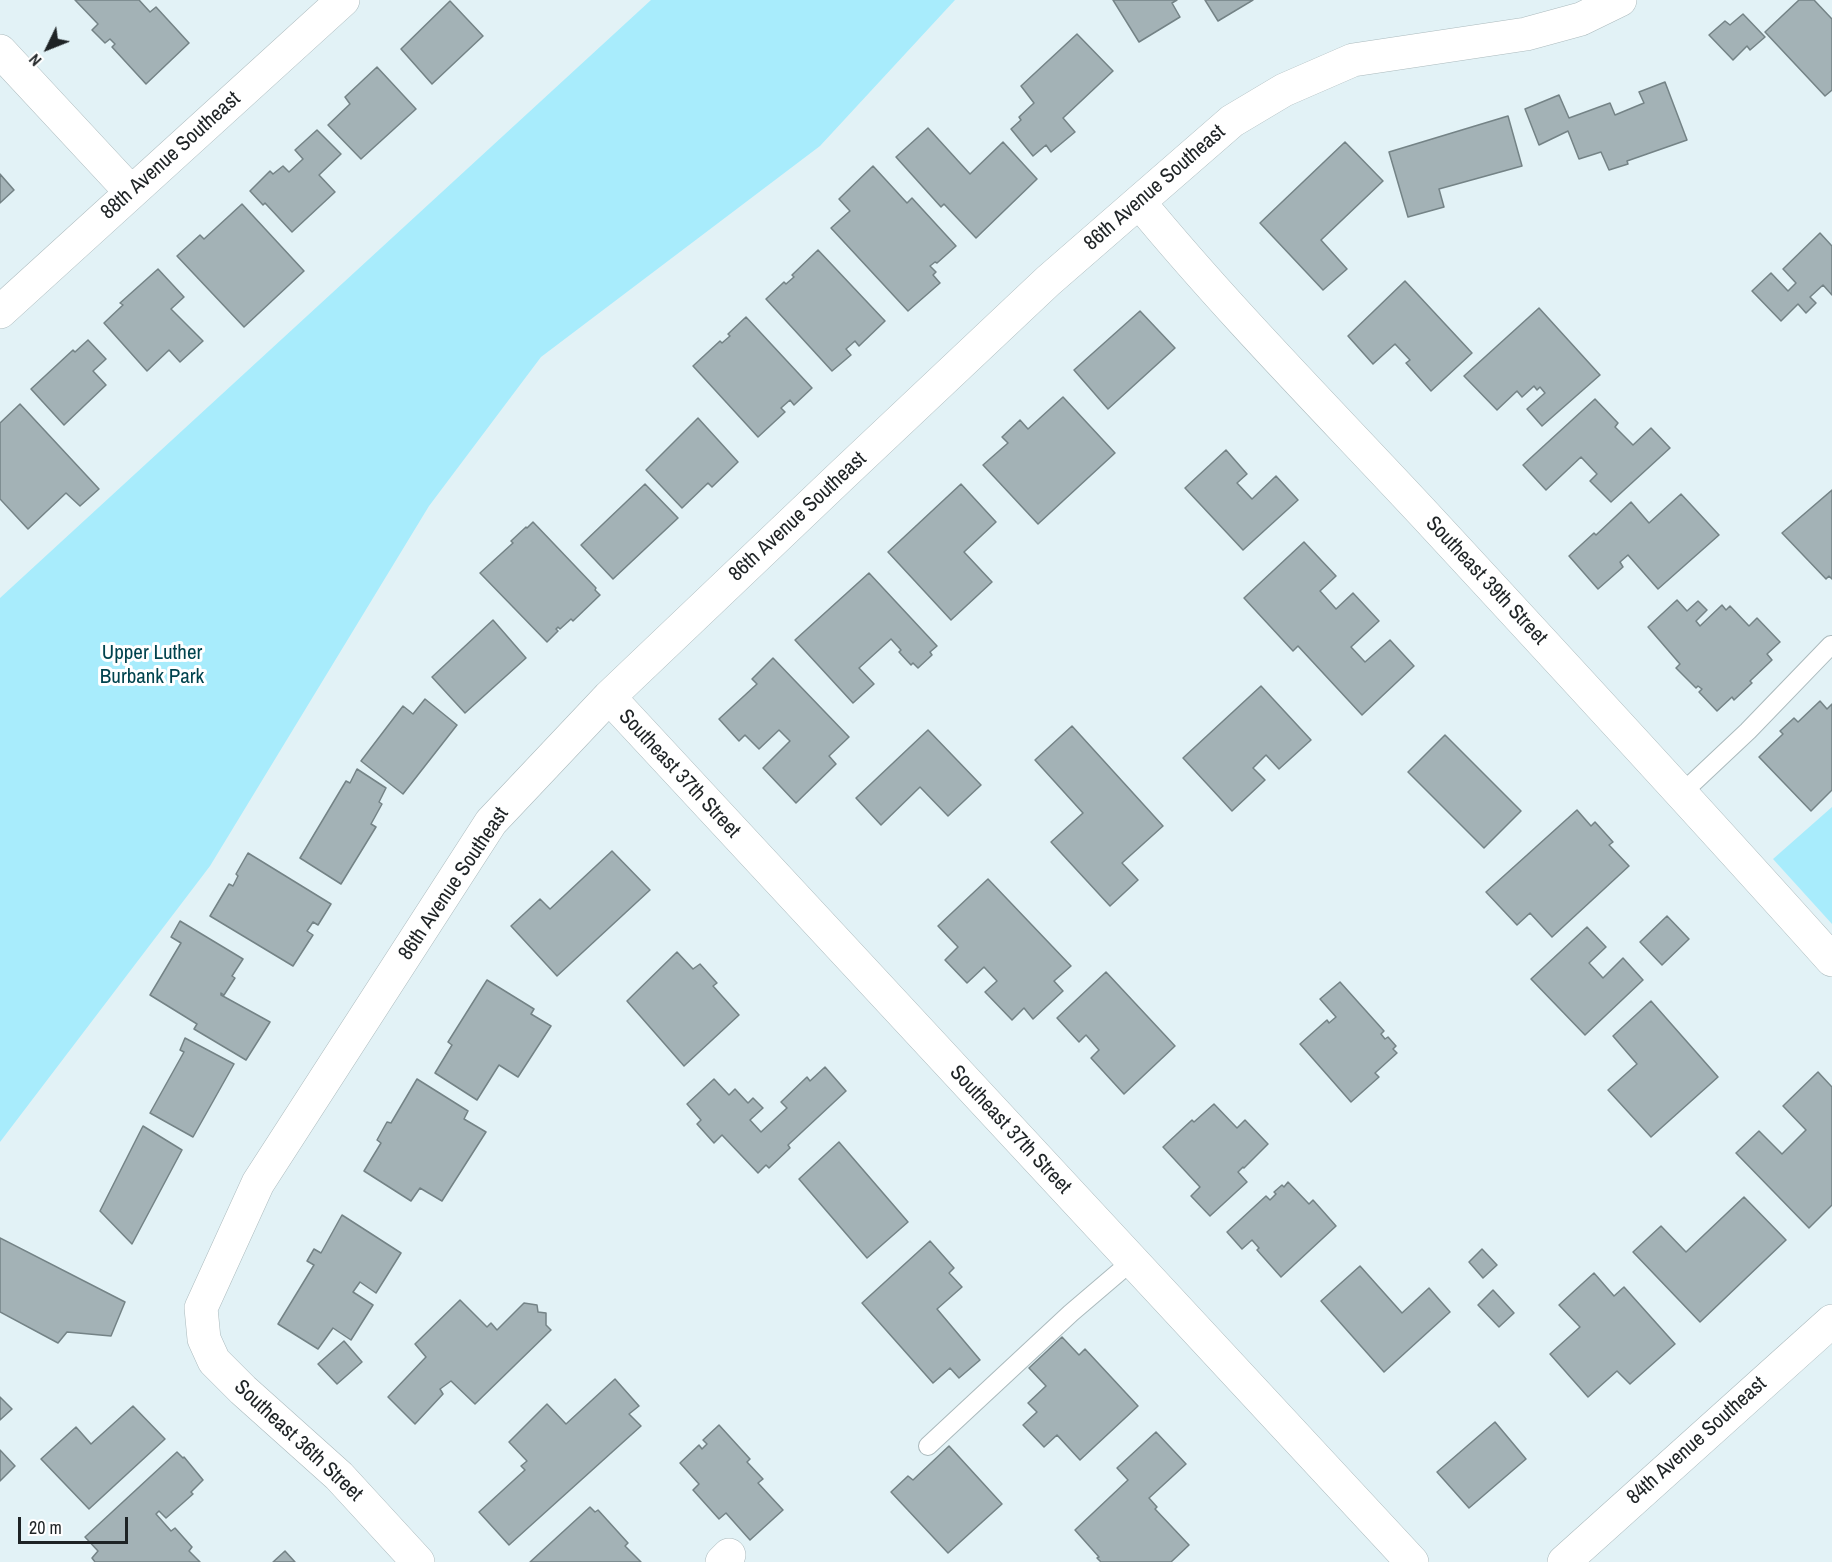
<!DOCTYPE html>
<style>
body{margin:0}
#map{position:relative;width:1832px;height:1562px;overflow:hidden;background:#e2f2f6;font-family:"Archivo Narrow",sans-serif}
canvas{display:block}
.north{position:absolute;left:18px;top:18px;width:60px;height:60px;-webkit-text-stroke:4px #fff;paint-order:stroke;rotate:227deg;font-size:16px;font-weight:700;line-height:24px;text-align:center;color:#1e2325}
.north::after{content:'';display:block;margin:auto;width:21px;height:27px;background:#1e2325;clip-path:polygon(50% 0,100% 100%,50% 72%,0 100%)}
.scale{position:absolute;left:18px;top:1517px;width:110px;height:27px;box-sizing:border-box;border:3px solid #1e2325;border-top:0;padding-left:8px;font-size:18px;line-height:21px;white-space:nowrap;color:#1e2325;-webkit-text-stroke:4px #fff;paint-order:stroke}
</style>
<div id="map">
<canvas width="1832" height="1562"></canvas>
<div class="north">N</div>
<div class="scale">20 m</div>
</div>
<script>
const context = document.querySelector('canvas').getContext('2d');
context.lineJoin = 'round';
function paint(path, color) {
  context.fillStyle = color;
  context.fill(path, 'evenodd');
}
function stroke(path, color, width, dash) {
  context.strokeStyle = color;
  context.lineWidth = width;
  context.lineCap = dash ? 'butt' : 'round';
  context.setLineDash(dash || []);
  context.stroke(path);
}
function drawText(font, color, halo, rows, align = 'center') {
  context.font = font + ' "Archivo Narrow",sans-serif';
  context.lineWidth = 6;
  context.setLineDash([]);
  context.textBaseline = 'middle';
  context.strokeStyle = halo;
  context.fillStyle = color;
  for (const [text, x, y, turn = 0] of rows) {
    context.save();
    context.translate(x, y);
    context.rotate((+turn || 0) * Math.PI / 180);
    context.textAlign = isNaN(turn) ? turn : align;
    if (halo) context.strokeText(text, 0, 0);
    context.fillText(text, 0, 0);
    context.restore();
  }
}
paint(new Path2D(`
 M 651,0 L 955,0 L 820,146 L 541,357 L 429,506 L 210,866 L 0,1142 L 0,598 Z
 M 1832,807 L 1832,924 L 1773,859 Z`), '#a8ecfc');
const building = new Path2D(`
 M 75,0 L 139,0 L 150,12 L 156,7 L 189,43 L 146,84 L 112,47 L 115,44 L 110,39 L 105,43 L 92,30 L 98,24 Z
 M 1113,0 L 1177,0 L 1172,3 L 1180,17 L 1139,42 Z
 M 1205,0 L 1253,0 L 1218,21 Z
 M 1799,0 L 1814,0 L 1832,19 L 1832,90 L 1825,96 L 1765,32 Z
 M 450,1 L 483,36 L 432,84 L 401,49 Z
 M 1743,14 L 1765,37 L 1750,50 L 1747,46 L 1733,60 L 1709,35 L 1725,21 L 1730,25 Z
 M 1077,34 L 1113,71 L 1063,118 L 1075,132 L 1051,152 L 1046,145 L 1033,156 L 1011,129 L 1021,120 L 1019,117 L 1034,103 L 1021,86 Z
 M 377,67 L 416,109 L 361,159 L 328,125 L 350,104 L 345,97 Z
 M 1665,82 L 1687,140 L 1627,161 L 1628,164 L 1609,170 L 1601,152 L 1579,159 L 1568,131 L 1539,145 L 1525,109 L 1559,95 L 1569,118 L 1610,103 L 1615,115 L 1644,103 L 1639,92 Z
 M 1508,116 L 1522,166 L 1439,189 L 1444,207 L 1408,217 L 1389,152 Z
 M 928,128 L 970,174 L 1003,142 L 1037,179 L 976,238 L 944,204 L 941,207 L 896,157 Z
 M 317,130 L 341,154 L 319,175 L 335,192 L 292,232 L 265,203 L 263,205 L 250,191 L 270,171 L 273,174 L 283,166 L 289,172 L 303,159 L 295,150 Z
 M 1345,142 L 1383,181 L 1321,240 L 1347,269 L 1323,290 L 1260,223 Z
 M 873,166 L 907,203 L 912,198 L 956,246 L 937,263 L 935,262 L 930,266 L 936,272 L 933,275 L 940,283 L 908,311 L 831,228 L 850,211 L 839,199 Z
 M 0,174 L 14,190 L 0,203 Z
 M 242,204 L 304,271 L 244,327 L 177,256 L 200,235 L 204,239 Z
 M 1820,233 L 1832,246 L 1832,295 L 1823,285 L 1810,297 L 1816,303 L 1806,313 L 1798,304 L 1781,321 L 1752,291 L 1771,273 L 1788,291 L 1796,283 L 1783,269 Z
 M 818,250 L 885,321 L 859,346 L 855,341 L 846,349 L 851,355 L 832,371 L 766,299 L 784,282 L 786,284 L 794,277 L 792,275 Z
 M 158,269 L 184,297 L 171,309 L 203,341 L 180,362 L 169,350 L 147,371 L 104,323 L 123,305 L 120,303 Z
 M 1405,281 L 1472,353 L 1431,391 L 1406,363 L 1410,360 L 1395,344 L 1373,364 L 1348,336 Z
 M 1539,308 L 1600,375 L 1542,426 L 1527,409 L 1545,393 L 1540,387 L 1537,390 L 1534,386 L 1522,397 L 1517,391 L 1497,410 L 1464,376 Z
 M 1140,311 L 1175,348 L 1108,409 L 1074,370 Z
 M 746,317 L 812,388 L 794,405 L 790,400 L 781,408 L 785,412 L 758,437 L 693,366 L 720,341 L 722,343 L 730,336 L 728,334 Z
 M 88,340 L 106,359 L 93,371 L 106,385 L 64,425 L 31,389 L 73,350 L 75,352 Z
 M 1063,397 L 1115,453 L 1038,524 L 983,465 L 1008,443 L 1002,437 L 1020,420 L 1028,429 Z
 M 1595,399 L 1618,423 L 1615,427 L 1633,445 L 1651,428 L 1670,448 L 1611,502 L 1590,481 L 1597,474 L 1581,457 L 1546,490 L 1523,465 Z
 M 20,404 L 99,489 L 80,506 L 66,493 L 28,529 L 0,499 L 0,423 Z
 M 698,418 L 738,462 L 712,487 L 708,483 L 682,508 L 646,470 Z
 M 1226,450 L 1247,474 L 1237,483 L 1252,499 L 1276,476 L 1298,500 L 1243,550 L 1185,488 Z
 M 645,484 L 678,518 L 613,579 L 581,545 Z
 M 961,484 L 996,522 L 964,552 L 992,582 L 951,620 L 888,552 Z
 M 1832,490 L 1832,579 L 1829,576 L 1826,579 L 1782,533 Z
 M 1681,494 L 1719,535 L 1658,589 L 1628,555 L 1620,562 L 1623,567 L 1598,589 L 1569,556 L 1594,533 L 1596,535 L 1631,502 L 1649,523 Z
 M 533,522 L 596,588 L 595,590 L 600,595 L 573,621 L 571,619 L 560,629 L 558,627 L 556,629 L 558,631 L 547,642 L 480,573 L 513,543 L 511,541 L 526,527 L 527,528 Z
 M 1304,542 L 1336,576 L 1320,591 L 1336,609 L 1353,593 L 1379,621 L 1351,647 L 1365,662 L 1390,640 L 1414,666 L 1362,715 L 1298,646 L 1293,651 L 1244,598 Z
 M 869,573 L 937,646 L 930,652 L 932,655 L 918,668 L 913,663 L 911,665 L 899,652 L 901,650 L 891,639 L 859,668 L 874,684 L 853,703 L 795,640 Z
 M 1677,600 L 1687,611 L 1698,601 L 1707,610 L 1696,621 L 1700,626 L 1722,605 L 1726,610 L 1730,606 L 1749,626 L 1757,618 L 1780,642 L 1767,654 L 1772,660 L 1750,681 L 1752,683 L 1734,700 L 1732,697 L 1717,711 L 1699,692 L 1702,689 L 1698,686 L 1696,688 L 1676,668 L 1680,664 L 1648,627 Z
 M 493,620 L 526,658 L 465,713 L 432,677 Z
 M 773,658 L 849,737 L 829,756 L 836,764 L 796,803 L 763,768 L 790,741 L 779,730 L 759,749 L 745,735 L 739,741 L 719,719 L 757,684 L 752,679 Z
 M 1261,686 L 1311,740 L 1279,769 L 1266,755 L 1253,768 L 1265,780 L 1232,811 L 1183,758 Z
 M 425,699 L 457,725 L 403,794 L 361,761 L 403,706 L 413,714 Z
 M 1820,701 L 1827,709 L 1832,704 L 1832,790 L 1811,811 L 1759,757 L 1783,734 L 1780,731 L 1794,718 L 1798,722 Z
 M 1072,726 L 1163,826 L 1122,863 L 1138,880 L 1110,906 L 1051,842 L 1083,813 L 1035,760 Z
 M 928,730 L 981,785 L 948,816 L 920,787 L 881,825 L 856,798 Z
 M 1445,735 L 1521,811 L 1484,848 L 1408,772 Z
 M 357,769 L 386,788 L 379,802 L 382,804 L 371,824 L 376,827 L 341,884 L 300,858 L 346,781 L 350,783 Z
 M 1577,810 L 1591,826 L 1595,822 L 1613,842 L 1609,845 L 1629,866 L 1552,937 L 1530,913 L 1517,925 L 1486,892 Z
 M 612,851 L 650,890 L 557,976 L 511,926 L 540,899 L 550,909 Z
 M 248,853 L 331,904 L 318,925 L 313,922 L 307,931 L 313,935 L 293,966 L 210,916 L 229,884 L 233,886 L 238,876 L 236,874 Z
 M 988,879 L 1071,966 L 1054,981 L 1063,991 L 1033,1019 L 1024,1008 L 1012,1020 L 985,992 L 997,981 L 984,967 L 967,983 L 945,960 L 958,947 L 938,926 Z
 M 1667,916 L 1689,939 L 1662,965 L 1640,942 Z
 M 180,921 L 243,959 L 232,976 L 235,978 L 224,995 L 221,993 L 221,995 L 270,1022 L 246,1060 L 194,1029 L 197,1024 L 150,995 L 181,943 L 171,937 Z
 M 1587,927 L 1606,947 L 1589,963 L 1603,978 L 1623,958 L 1643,980 L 1585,1035 L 1531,979 Z
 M 677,952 L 693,969 L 700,964 L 717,983 L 713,986 L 739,1015 L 684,1066 L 627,1001 Z
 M 1106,972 L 1175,1046 L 1124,1094 L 1091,1058 L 1099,1050 L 1086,1035 L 1079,1042 L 1057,1018 Z
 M 487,980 L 534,1009 L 531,1014 L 551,1026 L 518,1077 L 499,1065 L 477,1100 L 435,1073 L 452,1045 L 448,1042 Z
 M 1340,982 L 1384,1031 L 1381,1034 L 1385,1039 L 1388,1037 L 1396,1046 L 1393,1049 L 1397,1053 L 1375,1073 L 1379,1077 L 1351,1102 L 1300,1044 L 1327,1020 L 1329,1023 L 1336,1017 L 1320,999 Z
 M 1651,1001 L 1718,1077 L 1651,1137 L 1608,1090 L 1637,1064 L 1613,1036 Z
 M 185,1038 L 234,1064 L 193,1137 L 150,1113 L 184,1052 L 180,1050 Z
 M 825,1067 L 846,1091 L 788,1145 L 790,1148 L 769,1168 L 766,1165 L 758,1173 L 722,1135 L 714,1143 L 697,1124 L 701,1120 L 687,1104 L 714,1079 L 729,1095 L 735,1089 L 748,1103 L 753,1098 L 763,1108 L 750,1120 L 761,1132 L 787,1108 L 781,1102 L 807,1077 L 810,1081 Z
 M 1818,1072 L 1832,1087 L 1832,1205 L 1809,1228 L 1736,1153 L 1759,1131 L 1782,1154 L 1806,1130 L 1783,1106 Z
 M 417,1079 L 468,1111 L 464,1119 L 486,1132 L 442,1201 L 420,1188 L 411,1201 L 364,1171 L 381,1143 L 377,1140 L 387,1122 L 391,1123 Z
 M 1214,1104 L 1237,1128 L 1245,1120 L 1268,1144 L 1244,1168 L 1243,1167 L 1238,1172 L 1247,1182 L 1210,1216 L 1191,1196 L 1200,1187 L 1163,1147 L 1192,1120 L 1194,1122 Z
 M 143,1126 L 182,1150 L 132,1244 L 100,1211 Z
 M 839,1142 L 908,1222 L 867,1258 L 799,1179 Z
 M 1288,1182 L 1309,1204 L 1313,1200 L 1336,1226 L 1281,1277 L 1257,1250 L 1259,1248 L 1252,1240 L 1242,1249 L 1227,1232 L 1266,1196 L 1270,1200 L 1276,1194 L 1274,1192 L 1282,1185 L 1284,1187 Z
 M 1744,1197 L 1786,1240 L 1700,1322 L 1633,1252 L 1661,1226 L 1686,1252 Z
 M 342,1215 L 401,1253 L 376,1293 L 360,1282 L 353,1292 L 373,1305 L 351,1340 L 333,1328 L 318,1349 L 278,1324 L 314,1265 L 307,1261 L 314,1249 L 321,1253 Z
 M 0,1238 L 125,1302 L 111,1336 L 67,1332 L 58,1343 L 0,1312 Z
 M 930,1241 L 954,1268 L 949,1273 L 962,1287 L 937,1309 L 980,1360 L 959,1378 L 950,1368 L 933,1383 L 862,1303 Z
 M 1482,1249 L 1497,1265 L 1483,1278 L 1469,1262 Z
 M 1360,1266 L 1402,1313 L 1429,1288 L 1450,1312 L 1384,1372 L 1321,1301 Z
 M 1594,1273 L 1614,1296 L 1624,1287 L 1675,1344 L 1630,1384 L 1617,1371 L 1588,1397 L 1550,1354 L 1580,1327 L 1559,1305 Z
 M 1493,1290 L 1514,1313 L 1499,1327 L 1478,1305 Z
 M 460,1300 L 487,1327 L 491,1323 L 497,1330 L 524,1303 L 537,1305 L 538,1312 L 546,1313 L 546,1325 L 551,1330 L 475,1404 L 451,1381 L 440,1389 L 443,1394 L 415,1424 L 388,1397 L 426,1357 L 415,1344 Z
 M 1062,1337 L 1079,1355 L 1085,1349 L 1138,1406 L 1080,1460 L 1057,1435 L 1044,1447 L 1023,1425 L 1037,1412 L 1028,1403 L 1046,1386 L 1029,1368 Z
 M 344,1341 L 362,1362 L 337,1384 L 318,1364 Z
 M 615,1379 L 639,1406 L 629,1414 L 641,1426 L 509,1545 L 479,1512 L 525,1470 L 521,1466 L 527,1461 L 509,1442 L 547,1404 L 566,1424 Z
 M 0,1397 L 12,1409 L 0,1420 Z
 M 133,1406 L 165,1439 L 89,1509 L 41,1459 L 76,1427 L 91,1444 Z
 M 1495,1422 L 1526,1459 L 1469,1508 L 1437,1472 Z
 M 719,1425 L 750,1459 L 747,1462 L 763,1479 L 758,1483 L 783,1510 L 750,1540 L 726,1513 L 719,1519 L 693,1490 L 699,1484 L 680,1463 L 699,1445 L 702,1449 L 707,1444 L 703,1440 Z
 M 1156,1432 L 1186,1464 L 1149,1498 L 1157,1507 L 1155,1509 L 1189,1545 L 1171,1562 L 1101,1562 L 1097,1558 L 1099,1557 L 1075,1530 L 1128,1480 L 1117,1468 Z
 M 949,1446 L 1002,1504 L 948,1553 L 891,1492 L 908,1476 L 913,1480 Z
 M 0,1450 L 15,1466 L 0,1481 Z
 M 177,1452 L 183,1458 L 184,1457 L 203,1480 L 191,1492 L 193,1494 L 166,1518 L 159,1511 L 156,1514 L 171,1531 L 175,1528 L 192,1547 L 189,1551 L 200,1562 L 95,1562 L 92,1558 L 98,1551 L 85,1537 Z
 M 590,1507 L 595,1512 L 598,1510 L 628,1543 L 625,1546 L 641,1562 L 530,1562 Z
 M 285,1551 L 295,1562 L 273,1562 Z`);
paint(building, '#a3b2b6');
stroke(building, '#748386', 1.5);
const lane = new Path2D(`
 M 1681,794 L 1748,731 L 1831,645
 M 928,1446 L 1071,1313 L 1132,1261`);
const street = new Path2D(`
 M 0,51 L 131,192
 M 1139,202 C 1229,311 1328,411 1424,514 C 1561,662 1698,810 1832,960
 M 0,312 L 343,0
 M 609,697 L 1412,1562
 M 418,1562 L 339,1476 L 243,1390 L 214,1361 L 204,1339 L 201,1308 L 258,1183 L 491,822 L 609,697 L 839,478 L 1048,281 L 1232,121 L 1284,90 L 1353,60 L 1526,34 L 1581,19 L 1620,0
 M 722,1562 L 729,1555
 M 1564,1562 L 1832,1321`);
stroke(lane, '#abbabd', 20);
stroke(street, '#abbabd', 34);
stroke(lane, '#fff', 18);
stroke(street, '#fff', 33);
drawText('21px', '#1e2325', '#fff', [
 ["88th Avenue Southeast",171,156,-42],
 ["86th Avenue Southeast",1155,188,-41],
 ["86th Avenue Southeast",798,517,-43],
 ["Southeast 39th Street",1486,581,47],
 ["Southeast 37th Street",679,774,47],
 ["86th Avenue Southeast",454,884,-56],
 ["Southeast 37th Street",1010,1130,47],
 ["Southeast 36th Street",298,1441,43],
 ["84th Avenue Southeast",1697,1441,-42]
]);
drawText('21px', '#00434e', '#fff', [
 ["Upper Luther",152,653],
 ["Burbank Park",152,677]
]);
</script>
